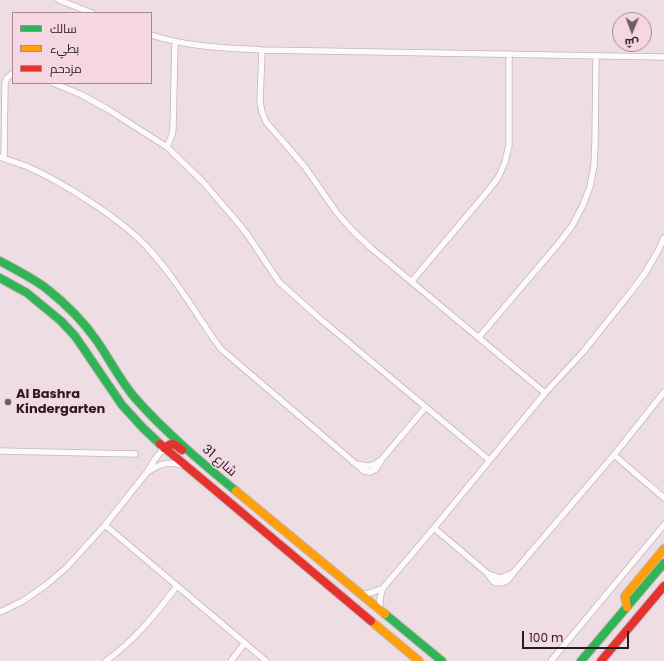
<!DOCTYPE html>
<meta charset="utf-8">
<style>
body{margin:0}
#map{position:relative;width:664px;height:661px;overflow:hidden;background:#efdde4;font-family:Poppins,Cairo,sans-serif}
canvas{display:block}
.legend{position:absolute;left:12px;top:12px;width:140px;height:72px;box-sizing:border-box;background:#f6d6e2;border:1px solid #a38c94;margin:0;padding:5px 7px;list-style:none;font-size:12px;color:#271c20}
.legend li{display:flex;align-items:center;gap:8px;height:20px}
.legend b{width:20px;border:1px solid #a38c94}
.north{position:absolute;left:612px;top:12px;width:40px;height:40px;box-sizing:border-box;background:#f6d6e2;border:1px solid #a38c94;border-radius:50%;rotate:181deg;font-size:11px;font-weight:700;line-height:16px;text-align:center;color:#271c20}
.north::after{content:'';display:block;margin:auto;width:14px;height:18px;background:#6d6065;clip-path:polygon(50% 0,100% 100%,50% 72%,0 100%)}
.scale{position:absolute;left:522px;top:631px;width:107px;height:18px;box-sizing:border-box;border:2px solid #271c20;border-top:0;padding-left:5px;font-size:12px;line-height:14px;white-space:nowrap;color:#271c20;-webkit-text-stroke:3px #f6d6e2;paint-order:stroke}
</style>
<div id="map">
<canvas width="664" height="661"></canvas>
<ul class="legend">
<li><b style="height:5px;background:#30b455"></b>سالك</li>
<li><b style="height:5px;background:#ff9f0a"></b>بطيء</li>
<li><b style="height:5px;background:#e5322d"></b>مزدحم</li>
</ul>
<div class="north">ش</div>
<div class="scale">100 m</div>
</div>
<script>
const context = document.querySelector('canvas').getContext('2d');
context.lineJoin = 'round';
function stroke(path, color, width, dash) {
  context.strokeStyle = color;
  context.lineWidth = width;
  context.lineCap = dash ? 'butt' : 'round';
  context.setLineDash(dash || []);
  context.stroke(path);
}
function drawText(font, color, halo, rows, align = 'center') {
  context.font = font + ' Poppins,Cairo,sans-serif';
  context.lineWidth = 3;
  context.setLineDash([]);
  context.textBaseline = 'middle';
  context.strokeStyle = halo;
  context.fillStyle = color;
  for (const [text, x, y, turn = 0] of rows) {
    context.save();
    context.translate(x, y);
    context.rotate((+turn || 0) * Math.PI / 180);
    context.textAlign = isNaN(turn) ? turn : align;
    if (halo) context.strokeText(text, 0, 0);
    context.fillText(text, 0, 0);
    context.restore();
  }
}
const street = new Path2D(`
 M 59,0 L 92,13
 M 151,35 C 189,47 223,48 262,50 L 664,57
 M 262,50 L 260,102 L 262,112 L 266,122 L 273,130 L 305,167 L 337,213 L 353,231 L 371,248 L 545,393
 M 53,83 L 82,95 L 109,110 L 167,147 L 203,182 L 234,218 L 247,234 L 279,282 L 318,317 L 489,460
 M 167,147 L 172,135 L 173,129 L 175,42
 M 0,157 C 9,160 17,163 26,166 C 49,176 71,189 92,203 C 112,216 131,230 147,247 C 172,274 192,307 213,338 L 221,349 L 364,471 L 370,472 L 376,469 L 382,459 L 425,408
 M 4,158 L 5,83 L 7,78 L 13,73
 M 412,281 L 487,192 L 498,178 L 505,162 L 509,145 L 509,54
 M 479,337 L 559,243 L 572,226 L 582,207 L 590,187 L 594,166 L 595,143 L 596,56
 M 0,451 L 135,454
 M 614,455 L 664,498
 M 358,464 C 367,467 372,467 379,461
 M 149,471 C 160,464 168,461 182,465
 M 105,525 L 266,661
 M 434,528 L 487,573 L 494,582 C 504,585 508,581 513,573 L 614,455 L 664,392
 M 489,574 L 500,578 L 513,573
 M 362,595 L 373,592 L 383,588
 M 380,610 L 380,598 L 383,588 L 434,528 L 545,393 L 583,352 L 630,293 L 645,273 L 658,251 L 664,238
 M 0,612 L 23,601 L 46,585 L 67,567 L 105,525 L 148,471 L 155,459 L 164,448
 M 106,661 C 134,641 156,614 177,586
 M 231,661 L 245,643
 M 551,661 L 664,525`);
const fast = new Path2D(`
 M 0,261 C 16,270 33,278 47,289 C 66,304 83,321 97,341 C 110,360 121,382 136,399 C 165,432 202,463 236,491
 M 0,278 L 27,293 L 61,321 L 75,336 L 122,405 L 143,428 L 160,444
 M 385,614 L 442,661
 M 581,661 L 664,563`);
const slow = new Path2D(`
 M 236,491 L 385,614
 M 627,607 L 625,596 L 664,549
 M 371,621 L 419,661`);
const jam = new Path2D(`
 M 160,444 L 371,621
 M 164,448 L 171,444 L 175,445 L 182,450
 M 601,661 L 664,586`);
stroke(street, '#c5b6bc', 7);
stroke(fast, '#c5b6bc', 10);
stroke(slow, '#c5b6bc', 10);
stroke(jam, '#c5b6bc', 10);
stroke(street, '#fdfafb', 5.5);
stroke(fast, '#30b455', 8);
stroke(slow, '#ff9f0a', 8);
stroke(jam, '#e5322d', 8);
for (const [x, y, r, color] of [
 [8,402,4,"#6d6065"]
]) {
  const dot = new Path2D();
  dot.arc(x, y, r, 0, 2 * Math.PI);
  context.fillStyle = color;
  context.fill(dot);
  stroke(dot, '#f6d6e2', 1.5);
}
drawText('bold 13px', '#271c20', '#f6d6e2', [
 ["Al Bashra",16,395],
 ["Kindergarten",16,410]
], 'left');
drawText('13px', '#271c20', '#f6d6e2', [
 ["شارع 31",219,461,41]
]);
</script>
